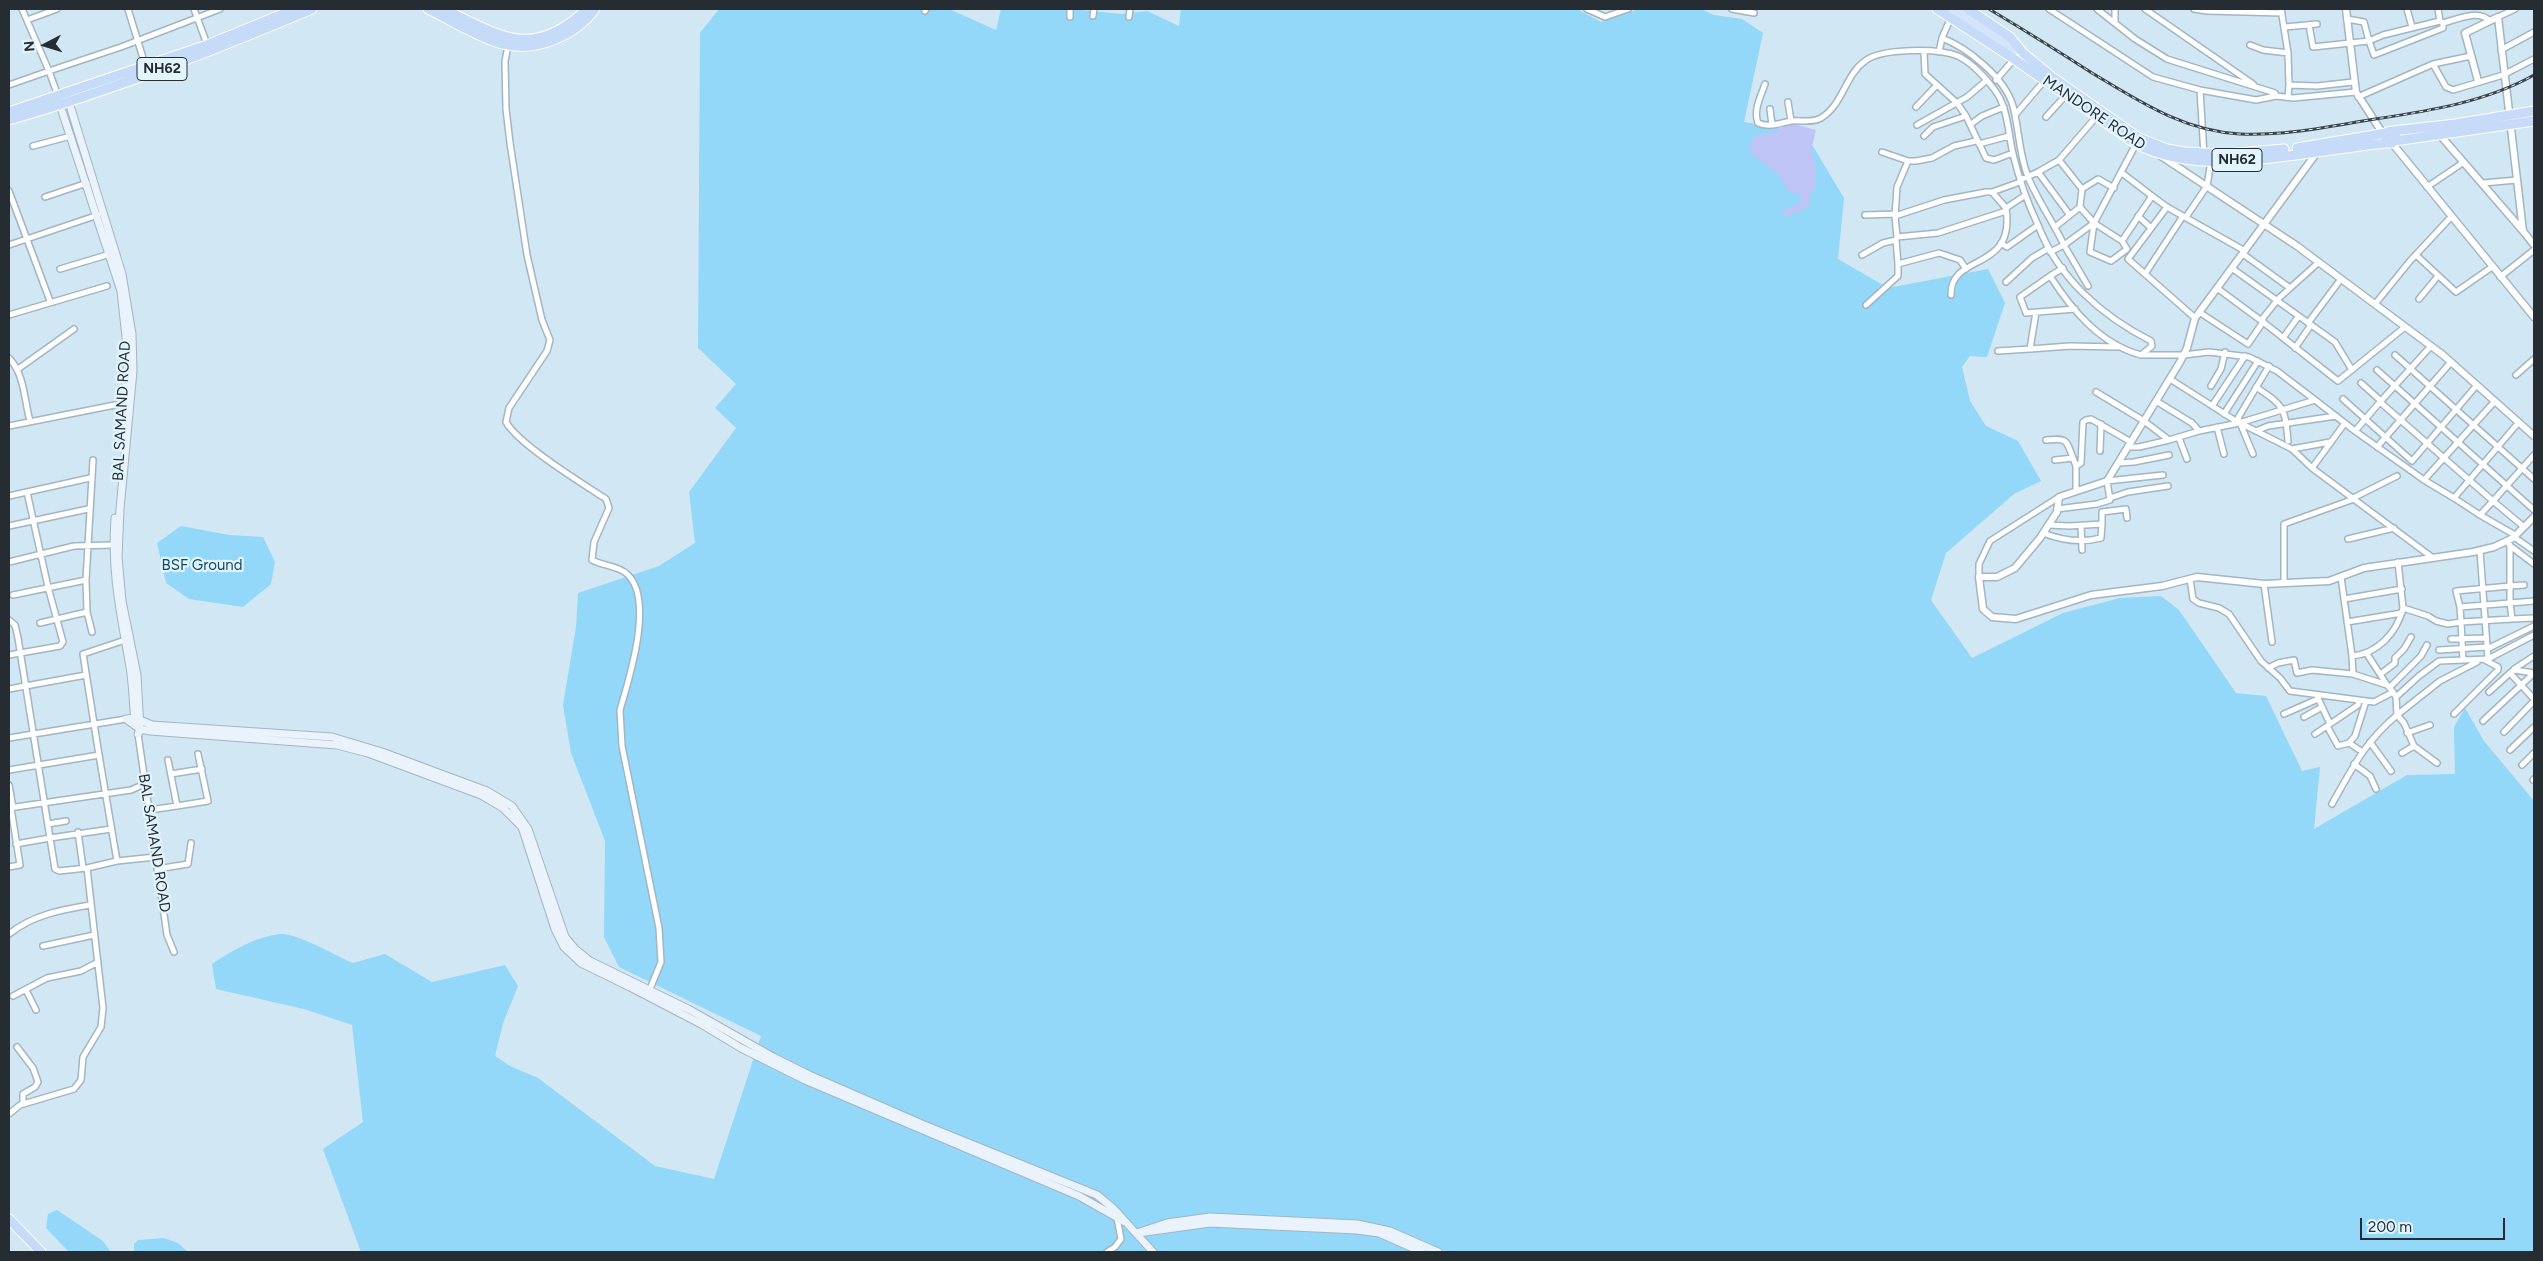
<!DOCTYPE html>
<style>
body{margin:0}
#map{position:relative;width:2543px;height:1261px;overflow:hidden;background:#d1e7f3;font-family:Figtree,sans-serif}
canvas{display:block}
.frame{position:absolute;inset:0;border:10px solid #252d32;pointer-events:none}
.north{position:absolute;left:20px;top:20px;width:50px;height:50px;-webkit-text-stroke:4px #e2f4fe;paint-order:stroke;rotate:265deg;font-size:14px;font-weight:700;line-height:20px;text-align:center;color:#252d32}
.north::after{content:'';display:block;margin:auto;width:18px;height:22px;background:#252d32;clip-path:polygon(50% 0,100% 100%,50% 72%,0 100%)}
.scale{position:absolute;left:2360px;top:1218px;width:145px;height:22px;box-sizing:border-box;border:2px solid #252d32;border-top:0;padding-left:6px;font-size:15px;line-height:18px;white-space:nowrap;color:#252d32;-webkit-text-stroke:4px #e2f4fe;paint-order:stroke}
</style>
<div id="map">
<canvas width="2543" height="1261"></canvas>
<div class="frame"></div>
<div class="north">N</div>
<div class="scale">200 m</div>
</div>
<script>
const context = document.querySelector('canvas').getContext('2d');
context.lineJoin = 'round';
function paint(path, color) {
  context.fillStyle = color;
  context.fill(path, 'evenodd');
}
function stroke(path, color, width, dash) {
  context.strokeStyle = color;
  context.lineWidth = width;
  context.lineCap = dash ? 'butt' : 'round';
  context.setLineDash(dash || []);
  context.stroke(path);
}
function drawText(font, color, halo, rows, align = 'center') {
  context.font = font + ' Figtree,sans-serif';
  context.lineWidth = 4.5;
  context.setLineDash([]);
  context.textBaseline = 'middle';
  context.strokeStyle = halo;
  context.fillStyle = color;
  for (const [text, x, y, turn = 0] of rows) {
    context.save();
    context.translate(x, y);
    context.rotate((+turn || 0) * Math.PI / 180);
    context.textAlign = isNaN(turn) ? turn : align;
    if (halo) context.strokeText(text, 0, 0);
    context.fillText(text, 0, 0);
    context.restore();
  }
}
paint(new Path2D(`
 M 719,9 L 949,9 L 996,30 L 1001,9 L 1070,9 L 1122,14 L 1147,11 L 1179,26 L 1181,9 L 1577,9 L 1601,22 L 1639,9 L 1701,9 L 1714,15 L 1742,19 L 1763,33 L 1744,122 L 1805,133 L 1844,198 L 1838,259 L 1888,288 L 1988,269 L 2005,303 L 1987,357 L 1970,356 L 1962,367 L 1970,401 L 1986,426 L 2018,441 L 2041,481 L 2014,494 L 1946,553 L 1931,600 L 1972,658 L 2063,613 L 2120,598 L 2161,596 L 2179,610 L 2236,693 L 2266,696 L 2302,771 L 2320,767 L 2314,829 L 2407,775 L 2455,774 L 2454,727 L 2465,708 L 2484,741 L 2534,801 L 2534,1252 L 361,1252 L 323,1149 L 363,1122 L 352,1025 L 304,1009 L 216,989 L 212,964 C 233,950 255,937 280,934 C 295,932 337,956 353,963 L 385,954 L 432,982 L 505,965 L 518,986 L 503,1023 L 495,1056 L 510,1066 L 538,1078 L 655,1166 L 714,1179 L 761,1036 L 619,967 L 604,937 L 605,841 L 571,753 L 563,705 L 576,627 L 578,593 L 659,566 L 695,543 L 689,492 L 736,428 L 715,408 L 736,384 L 698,348 L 700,33 Z
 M 181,526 L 229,535 L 263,537 L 275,562 L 271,584 L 243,607 L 189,599 L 166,583 L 157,543 Z
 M 57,1210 L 103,1241 L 111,1252 L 69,1252 L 46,1228 L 48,1214 Z
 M 164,1238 L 178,1243 L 188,1252 L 134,1251 L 134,1244 L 138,1240 Z`), '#93d7f9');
paint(new Path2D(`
 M 1790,123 L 1816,130 L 1811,151 L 1816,165 L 1816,187 L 1811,193 L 1809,206 L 1804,210 L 1784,217 L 1783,211 L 1801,202 L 1801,199 L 1799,194 L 1788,192 C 1783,174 1765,165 1751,154 L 1750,145 L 1754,136 L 1772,133 Z`), '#bfc4f6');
const minor = new Path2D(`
 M 22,9 L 49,71 L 121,47 L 220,9
 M 128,9 L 146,68
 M 194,9 L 208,47
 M 1587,9 L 1605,17 L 1628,9
 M 1732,9 L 1754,13
 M 2049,9 L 2153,77 L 2200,90 L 2204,155
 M 2097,9 L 2135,39 L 2167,59 L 2275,93 L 2276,96 L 2256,100 L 2200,90
 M 2145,9 L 2253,84
 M 2194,9 L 2207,11 L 2282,13
 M 2281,9 L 2288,53
 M 2407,9 L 2412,27
 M 2438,9 L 2440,21 L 2443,23
 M 925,11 L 926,9
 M 1093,16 L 1094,9
 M 1070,17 L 1070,9
 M 1129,17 L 1130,9
 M 2498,17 L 2515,9
 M 2347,19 L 2364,22 L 2369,41 L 2383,35 L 2440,21
 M 27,20 L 57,9
 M 2115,23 L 2115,9
 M 2309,25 L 2313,47 L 2369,41 L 2374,55 L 2443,28 L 2443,23 C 2458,19 2478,9 2490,21
 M 2285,27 L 2317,24
 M 1942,38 L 1951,17
 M 2250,45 L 2263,50 L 2288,53 L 2289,85
 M 508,46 L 505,61 L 506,109 L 510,143 L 527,255 L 542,320 L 550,340 L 547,351 L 509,408 L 506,422 C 518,444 583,484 606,499 L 609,508 L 594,542 L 592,560 C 603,566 619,566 627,574 C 655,599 629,679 620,710 L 622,746 L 659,928 L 661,962 L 650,989
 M 2501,50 L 2534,32
 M 1924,52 L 1925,74 L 1957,103 L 1966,116 L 1986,158 L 1994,160 L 2013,153
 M 1939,52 L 1942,38 C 1968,48 2005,78 2013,106 C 2019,129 2019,154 2028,177 C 2038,201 2053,222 2064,245 L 2094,223 L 2090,252 L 2111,261 L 2127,249 L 2122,241
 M 2433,64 L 2471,56
 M 1996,80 L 2014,59
 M 1765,84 C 1761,96 1753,110 1758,123 C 1769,128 1780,123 1791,121 C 1801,120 1813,123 1821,118 C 1843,105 1845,75 1865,61 C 1881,48 1939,48 1958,56 C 1972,63 1984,76 1994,89 C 2008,106 2008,133 2013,154 C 2019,179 2027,202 2038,225
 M 9,85 L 49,71 L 58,96
 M 2276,96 L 2293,98 L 2356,92
 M 2288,97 L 2289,85 L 2317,86 L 2353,82
 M 2358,97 L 2433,64 L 2446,87 L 2453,90 L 2503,75 L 2534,59
 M 1788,102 L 1791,121
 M 1916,107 L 1937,85
 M 1770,109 L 1772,125
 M 2015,115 L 2045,80
 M 2046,117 L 2066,95
 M 1971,124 L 1982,116 L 2004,107
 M 1917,125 L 1967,97 L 1987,80
 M 1924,136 L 1933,127 L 1966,116
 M 1979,144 L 2009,136
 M 33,146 L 71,136
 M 1882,152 L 1908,161 L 1916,161 L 1932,158 L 1954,146 L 1976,141
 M 1908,161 L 1897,187 L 1895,216 L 1944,200 L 1986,192 L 1992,192 L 2006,208 L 2024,196
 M 2038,172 L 2069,214
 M 2122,173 L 2152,196
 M 2020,180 L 2038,172 L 2059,160 L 2097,116
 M 2483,183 L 2517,180
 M 2427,187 L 2464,162
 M 2082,189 L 2098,179 L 2114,188
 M 9,191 L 50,301
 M 1992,192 L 2020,182
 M 45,197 L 87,183
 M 2080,207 L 2094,223 L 2122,241 L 2152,196 L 2167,207
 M 1865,215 L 1895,214
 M 1895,216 L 1897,237 L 1938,233 L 2006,211
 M 2138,216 L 2151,228
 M 2186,217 L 2207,186 L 2211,161
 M 2094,223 L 2136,144
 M 2055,227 L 2080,207 L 2082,189 L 2059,160
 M 2001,243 L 2007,247 L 2038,225 C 2058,278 2102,316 2151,341 L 2152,346 L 2141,355 L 2184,355 L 2209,352 L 2249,357 L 2277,371 L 2315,400
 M 9,245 L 98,215
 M 2050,252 L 2064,245 L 2088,286
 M 2243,254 L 2290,288
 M 1862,255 L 1883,243 L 1896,240 L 1898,264
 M 2416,255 L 2456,292 L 2492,267
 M 2319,262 L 2279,298 L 2263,318 L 2263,322 L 2338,381 L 2405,327
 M 60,269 L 110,254
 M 2233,269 L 2335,342 L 2352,370
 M 2145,274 L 2183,216
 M 2050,276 L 2063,268
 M 2500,277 L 2534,250
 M 2006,282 L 2032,258 L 2049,248
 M 1951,295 C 1950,252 2016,273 2006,208
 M 2419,299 L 2438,276
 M 2375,304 L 2410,261 L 2451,217
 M 1866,305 L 1898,276 L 1898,264 L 1939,253 L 1960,260 L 1966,269
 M 2075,309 L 2026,313 L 2020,297 L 2050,276 C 2072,310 2100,344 2141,355
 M 2036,312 L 2030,349 L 2070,346 L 2118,347
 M 2199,312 L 2248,344 L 2263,322 L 2217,288
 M 9,315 L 107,286
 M 2195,318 L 2128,259 L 2167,207 L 2245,251
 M 2308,323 L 2341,279
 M 2283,338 L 2298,317
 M 2431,346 L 2380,402 L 2493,501 L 2534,455
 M 2295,348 L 2311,325
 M 1998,351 L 2030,349
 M 2395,355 L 2534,479
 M 9,358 C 25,375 24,400 30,421
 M 18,369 L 74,329
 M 2377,370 L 2534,510
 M 2516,375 L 2534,359
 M 2170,379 L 2239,423 L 2199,431
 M 2361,383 L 2381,401
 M 2211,386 L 2221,369 L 2225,352
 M 2256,387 C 2284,406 2285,407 2288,441
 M 2096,392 L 2144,421 L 2169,440 L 2139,447 L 2128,447
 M 2343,399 L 2412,461 L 2477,385
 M 2156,401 L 2192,423 L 2199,431 L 2169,440
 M 2380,402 L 2355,431 L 2424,480 L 2454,498 L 2519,422
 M 2212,406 L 2245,356
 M 2224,414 L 2258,361
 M 2239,423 L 2315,400 L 2355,431
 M 2240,423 L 2292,449 L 2312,468
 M 2345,423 L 2312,468 L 2433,558
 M 9,426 L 125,403
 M 2217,427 L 2224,454
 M 2256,431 L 2268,426 L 2336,416
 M 2179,438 L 2187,459
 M 2046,440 C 2067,438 2066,439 2073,458
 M 2377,447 L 2451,362
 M 2292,449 L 2330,442
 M 2100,451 L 2101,424
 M 2253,454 L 2238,418 L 2269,366
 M 2055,460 L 2073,458 L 2076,466 L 2076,490
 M 2118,463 L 2134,462 L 2169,455
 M 2076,466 L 2081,463 L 2083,422 L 2086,420 L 2091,419 L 2131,442
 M 2424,480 L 2495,401
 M 9,496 L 90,478
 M 2110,498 L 2128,492 L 2168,486
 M 2353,498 L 2397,476
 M 2454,498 L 2480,515 L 2493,501 L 2524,527
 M 2057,509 L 2097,504 L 2110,500 L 2107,481 L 2163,475
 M 2480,515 L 2515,535
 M 2049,525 L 2069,526 L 2102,524 L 2102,512 L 2126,509 L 2127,518
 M 9,526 L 88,509
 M 2081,526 L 2082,550
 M 2043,533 C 2061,540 2082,543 2101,538 L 2102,524
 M 2514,537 L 2534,551
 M 2348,539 L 2394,528
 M 2509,545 L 2534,564
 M 9,562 L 74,546 L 113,545
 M 2398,562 L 2403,608 L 2428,616 L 2436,621 L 2448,624 L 2461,622 L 2460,607 L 2510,603 L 2510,586 L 2524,585
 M 1979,577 L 1979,564 L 1990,541 L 2059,497
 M 2341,577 L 2352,656 C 2377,654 2397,633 2403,608
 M 2190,579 L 2193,599 L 2199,603 L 2219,608 L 2229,614 L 2261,661 L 2280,678 L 2290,691 L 2374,702 L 2393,692 L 2396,697 L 2419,676 L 2439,661 L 2488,659 L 2480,551
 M 2284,583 L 2284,524 L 2354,499
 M 2264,584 L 2272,642
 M 13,595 L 86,580
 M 2344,599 L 2402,589
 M 2460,607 L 2456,591 L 2510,586 L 2510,545
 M 87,612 L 86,580 L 93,460
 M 2512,619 L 2534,618
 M 9,620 L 15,625 L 18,638 L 50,838 L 111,829
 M 2347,622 L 2402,613
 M 40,623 L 87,612 L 92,632
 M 2451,639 L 2486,638
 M 2487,649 L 2534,626
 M 2439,650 L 2487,647
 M 2367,654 L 2387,685
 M 9,655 L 60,646 L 63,642 L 48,587 L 27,492
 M 2352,656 L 2353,674 L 2387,685 L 2393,692
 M 2488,659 L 2534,635
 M 2463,660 L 2461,622 L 2512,619 L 2510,603 L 2534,601
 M 2268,668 L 2278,663 L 2294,660 L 2297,673 L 2312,670 L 2353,674
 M 2514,669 L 2534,656
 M 2382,673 L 2395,663 L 2395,658 L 2404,649 L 2411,637
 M 2534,673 L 2514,670 L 2510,673 L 2534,699
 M 2390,687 L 2421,656 L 2427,645
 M 9,689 L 86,675
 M 2489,692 L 2510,673
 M 2396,697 L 2397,715 L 2440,681 L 2477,662
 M 2318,698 L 2330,724
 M 2359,700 L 2358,705 L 2327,726 L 2338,746 L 2349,743 L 2361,751
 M 2284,714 L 2318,699
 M 2454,714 L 2498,670 L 2498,667 L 2485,660
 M 2304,717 L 2322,707
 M 2483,721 L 2534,673
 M 2504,732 L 2534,701
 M 2407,733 L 2430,725
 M 138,734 L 167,935 L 174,952
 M 2315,734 L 2327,726
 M 9,738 L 126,719
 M 2370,742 L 2391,771
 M 2349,743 L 2355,736 L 2366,701
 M 2510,750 L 2534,727
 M 2402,753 L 2414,746
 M 99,755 L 117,861
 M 2354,764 L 2370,776 L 2376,789
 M 2522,765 L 2534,753
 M 9,770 L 99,755 L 83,654 L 125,640
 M 171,774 L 202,769
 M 2533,780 L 2534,779
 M 9,785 L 13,808
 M 2332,804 C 2353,767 2364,743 2397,715 L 2404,723 L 2414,746 L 2437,763
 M 177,806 L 208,801 L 198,754
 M 9,808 L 131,790 L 140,786 L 144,781
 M 149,810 L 177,806 L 168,760
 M 48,824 L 66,821
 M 78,832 L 83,868
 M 16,844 L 50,838 L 55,869 L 59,871 L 87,868
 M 9,867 L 20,865 L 11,808
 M 157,869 L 188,864 L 191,843
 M 9,934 C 33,915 60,910 90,905
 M 43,946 L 94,935
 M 26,990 L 36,1010
 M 13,996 L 47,978 L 81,971 L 98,962
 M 17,1047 L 33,1068 L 38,1082 L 35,1087 L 23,1094 L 23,1104
 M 9,1114 L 20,1105 L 74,1089 L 81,1080 L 83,1057 L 101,1027 L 103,1008 L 87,868 L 117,861 L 155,857
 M 1107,1252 L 1115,1247 L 1121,1239 L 1117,1218`);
const tertiary = new Path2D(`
 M 2346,9 L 2356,92 L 2383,134
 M 2440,135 L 2523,231 L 2498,17 L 2465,33 L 2478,81
 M 2392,143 L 2534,317
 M 2318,151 L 2195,318 L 2187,348 L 2180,362 L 2107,481 L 2059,497 L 2057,512 L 2040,538 L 2015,568 L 1997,577 L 1979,577 L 1983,609 L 1992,617 L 2016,619 L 2091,595 L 2162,586 L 2197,577 L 2264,584 L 2329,581 L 2364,568 L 2473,552 L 2494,547 L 2513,538 L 2534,517
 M 2161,156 L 2297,246 L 2443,355 L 2534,436
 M 2523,231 L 2534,245`);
const secondary = new Path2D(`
 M 68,99 L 122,274 L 132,334 L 133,371 L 120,509 L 118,557 L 122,601 L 137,675 L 140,729 L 138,734
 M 59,102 L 121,291 L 128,356 L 122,430
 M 115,518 C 111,572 121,615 130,667 C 133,685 133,703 135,721
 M 1125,1222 L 1079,1196 L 805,1080 L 741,1048 L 701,1024 L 630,987 L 581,963 L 564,947 L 555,929 L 522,827 L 503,808 L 481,795 L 368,753 L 337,745 L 150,731 L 140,729 L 126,719 L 135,718 L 152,725 L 332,737 L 382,752 L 487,791 L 512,806 L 528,829 L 565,937 L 575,949 L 590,961 L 690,1010 L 773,1057 L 809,1075 L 924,1125 L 1097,1195 L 1114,1209 L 1153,1252
 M 1137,1233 L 1167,1223 L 1210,1217 L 1357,1224 L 1390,1231 L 1438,1252
 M 1138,1233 L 1210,1223 L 1357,1230 L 1379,1233 L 1422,1252`);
const primary = new Path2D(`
 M 1946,9 L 1991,37 L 2012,55
 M 1957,9 L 2019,50`);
const trunk = new Path2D(`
 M 428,9 C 451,20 477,37 502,44 C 535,53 575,36 595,9
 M 444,9 C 502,37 532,60 587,9
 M 1937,9 L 2014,59 L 2136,144 C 2199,176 2280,156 2347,148 C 2361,146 2377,143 2392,143 L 2396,137 L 2393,131 L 2387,132 L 2385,135 L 2388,143
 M 1968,9 L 2010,37 L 2023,53 L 2052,77 L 2139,138 L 2167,149 L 2185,152 L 2225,154 L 2284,149
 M 9,112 L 207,45 L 295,9
 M 9,120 C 113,90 212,51 312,9
 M 2393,131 L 2455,124 L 2534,111
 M 2395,141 L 2534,121
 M 2297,148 L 2386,133
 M 9,1219 L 41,1252`);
stroke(minor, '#a1b6c2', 8);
stroke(tertiary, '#a1b6c2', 9);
stroke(secondary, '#a1b6c2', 9);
stroke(primary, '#fff', 10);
stroke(trunk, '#fff', 11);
stroke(minor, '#fff', 5);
stroke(tertiary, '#fff', 6);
stroke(secondary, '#eaf2fc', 7);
stroke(primary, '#d4e4fa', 8);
stroke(trunk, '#c6dbf8', 9);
const rail = new Path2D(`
 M 1989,9 C 2024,30 2058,51 2092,73 C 2139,101 2183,131 2240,134 C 2286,136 2331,126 2375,119 C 2429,111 2486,102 2534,75`);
stroke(rail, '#394248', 3);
stroke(rail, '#e2f4fe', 1, [4]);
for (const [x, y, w] of [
 [162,69,50],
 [2237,160,50]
]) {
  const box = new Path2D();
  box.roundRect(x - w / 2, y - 11.5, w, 23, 4);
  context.fillStyle = '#e2f4fe';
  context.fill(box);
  stroke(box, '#252d32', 1);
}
drawText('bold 14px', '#252d32', null, [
 ["NH62",162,69],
 ["NH62",2237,160]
]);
drawText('15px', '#252d32', '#e2f4fe', [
 ["MANDORE ROAD",2094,113,34],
 ["BAL SAMAND ROAD",122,411,-87],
 ["BAL SAMAND ROAD",154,843,81]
]);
drawText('15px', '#0f4962', '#e2f4fe', [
 ["BSF Ground",202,566]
]);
</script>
